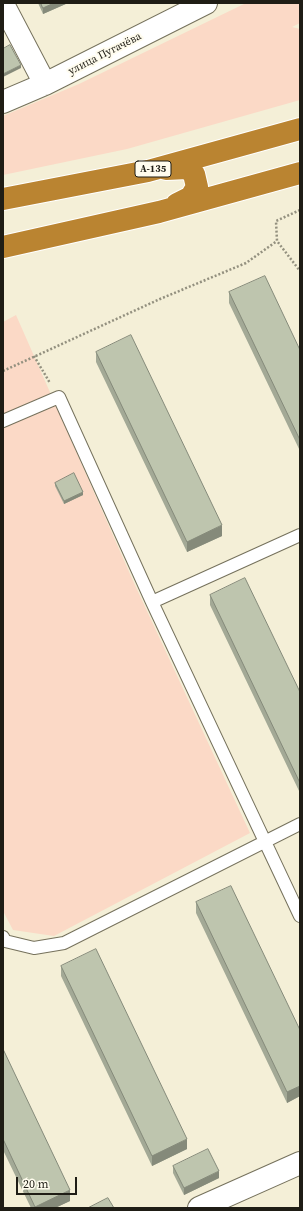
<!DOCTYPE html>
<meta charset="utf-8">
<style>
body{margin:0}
#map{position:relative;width:303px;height:1211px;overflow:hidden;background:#f4efd7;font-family:"Source Serif 4",serif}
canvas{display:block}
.frame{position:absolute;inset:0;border:4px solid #1f1d15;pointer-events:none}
.scale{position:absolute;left:16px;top:1177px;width:61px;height:18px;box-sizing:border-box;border:2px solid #1f1d15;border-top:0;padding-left:5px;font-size:12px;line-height:14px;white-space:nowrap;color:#1f1d15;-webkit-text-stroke:3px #fffcee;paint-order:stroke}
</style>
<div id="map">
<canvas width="303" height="1211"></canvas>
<div class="frame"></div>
<div class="scale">20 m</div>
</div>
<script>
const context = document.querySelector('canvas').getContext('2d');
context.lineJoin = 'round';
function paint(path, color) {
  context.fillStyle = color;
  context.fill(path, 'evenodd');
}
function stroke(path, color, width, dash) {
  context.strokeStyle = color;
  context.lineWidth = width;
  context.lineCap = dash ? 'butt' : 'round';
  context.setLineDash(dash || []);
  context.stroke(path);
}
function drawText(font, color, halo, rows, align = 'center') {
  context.font = font + ' "Source Serif 4",serif';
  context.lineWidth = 4;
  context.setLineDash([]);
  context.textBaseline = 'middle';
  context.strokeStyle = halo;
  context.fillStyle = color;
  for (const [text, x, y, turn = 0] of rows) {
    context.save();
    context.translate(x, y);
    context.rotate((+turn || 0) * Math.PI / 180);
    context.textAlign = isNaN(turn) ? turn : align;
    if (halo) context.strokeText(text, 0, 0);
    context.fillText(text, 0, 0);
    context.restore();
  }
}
paint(new Path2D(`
 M 246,3 L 300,3 L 300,23 L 292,27 L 300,29 L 300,100 L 127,149 L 3,175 L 3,116 L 79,84 Z
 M 16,315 L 134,583 L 250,833 L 54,936 L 13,930 L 3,911 L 3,322 Z`), '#fbd9c6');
const lane = new Path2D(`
 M 3,421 L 59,397 L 152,602 L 300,916
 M 152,602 L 300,535
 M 3,937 L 5,941 L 34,948 L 64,943 L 300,824`);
const street = new Path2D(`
 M 3,4 L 45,84
 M 3,102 L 45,84 L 206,3
 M 199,1208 L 300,1163`);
const highway = new Path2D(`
 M 166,169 L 187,168 L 194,174 L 197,187 L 191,197 L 177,204
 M 3,199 L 148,171 L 300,129
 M 3,247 L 159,212 L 300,173`);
stroke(lane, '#75715c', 14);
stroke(street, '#75715c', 24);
stroke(highway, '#fff', 24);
stroke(new Path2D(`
 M 300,210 L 276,221 L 277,241 L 300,271
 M 34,356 L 50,383
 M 3,371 L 160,299 L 246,263 L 277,241`), '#93907f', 2.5, [2, 2]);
stroke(lane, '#fff', 12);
stroke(street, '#fff', 22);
stroke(highway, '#ba8431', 22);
paint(new Path2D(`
 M 38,3 L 68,3 L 43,14 Z
 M 229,292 L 300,350 L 300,451 L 229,303 Z
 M 96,352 L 222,536 L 187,552 L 96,362 Z
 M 55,483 L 83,495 L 64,504 L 55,486 Z
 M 210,595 L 300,692 L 300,793 L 210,605 Z
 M 196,902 L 300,1030 L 300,1096 L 287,1103 L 196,913 Z
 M 61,966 L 187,1149 L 152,1166 L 61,976 Z
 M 3,1049 L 70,1201 L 55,1208 L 31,1208 L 3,1150 Z
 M 173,1166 L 219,1178 L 184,1195 L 173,1173 Z`), '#a3a996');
paint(new Path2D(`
 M 54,3 L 68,3 L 43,14 L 43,8 Z
 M 21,65 L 21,68 L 3,77 L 3,74 Z
 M 83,492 L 83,495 L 64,504 L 64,501 Z
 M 222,525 L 222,536 L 187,552 L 187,542 Z
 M 300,1086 L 300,1096 L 287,1103 L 287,1092 Z
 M 187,1139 L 187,1149 L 152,1166 L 152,1156 Z
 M 219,1171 L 219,1178 L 184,1195 L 184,1188 Z
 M 70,1190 L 70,1201 L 55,1208 L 35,1208 L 35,1207 Z`), '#858a7a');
const building = new Path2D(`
 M 41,3 L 54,3 L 43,8 Z
 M 10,45 L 21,65 L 3,74 L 3,49 Z
 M 265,276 L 300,350 L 300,440 L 229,292 Z
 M 131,335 L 222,525 L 187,542 L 96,352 Z
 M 74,473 L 83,492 L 64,501 L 55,483 Z
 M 245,578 L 300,692 L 300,783 L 210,595 Z
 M 231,886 L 300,1030 L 300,1086 L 287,1092 L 196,902 Z
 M 96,949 L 187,1139 L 152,1156 L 61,966 Z
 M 3,1049 L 70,1190 L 35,1207 L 3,1139 Z
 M 208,1149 L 219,1171 L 184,1188 L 173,1166 Z
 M 108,1198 L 114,1208 L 88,1208 Z`);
paint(building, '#bec5ae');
stroke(building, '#858a7a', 1);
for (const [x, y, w] of [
 [153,169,36]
]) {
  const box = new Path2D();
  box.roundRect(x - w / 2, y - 8, w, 16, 3);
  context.fillStyle = '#fffcee';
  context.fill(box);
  stroke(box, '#1f1d15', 1);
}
drawText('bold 10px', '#1f1d15', null, [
 ["А-135",153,169]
]);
drawText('11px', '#1f1d15', '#fffcee', [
 ["улица Пугачёва",105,54,-27]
]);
</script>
